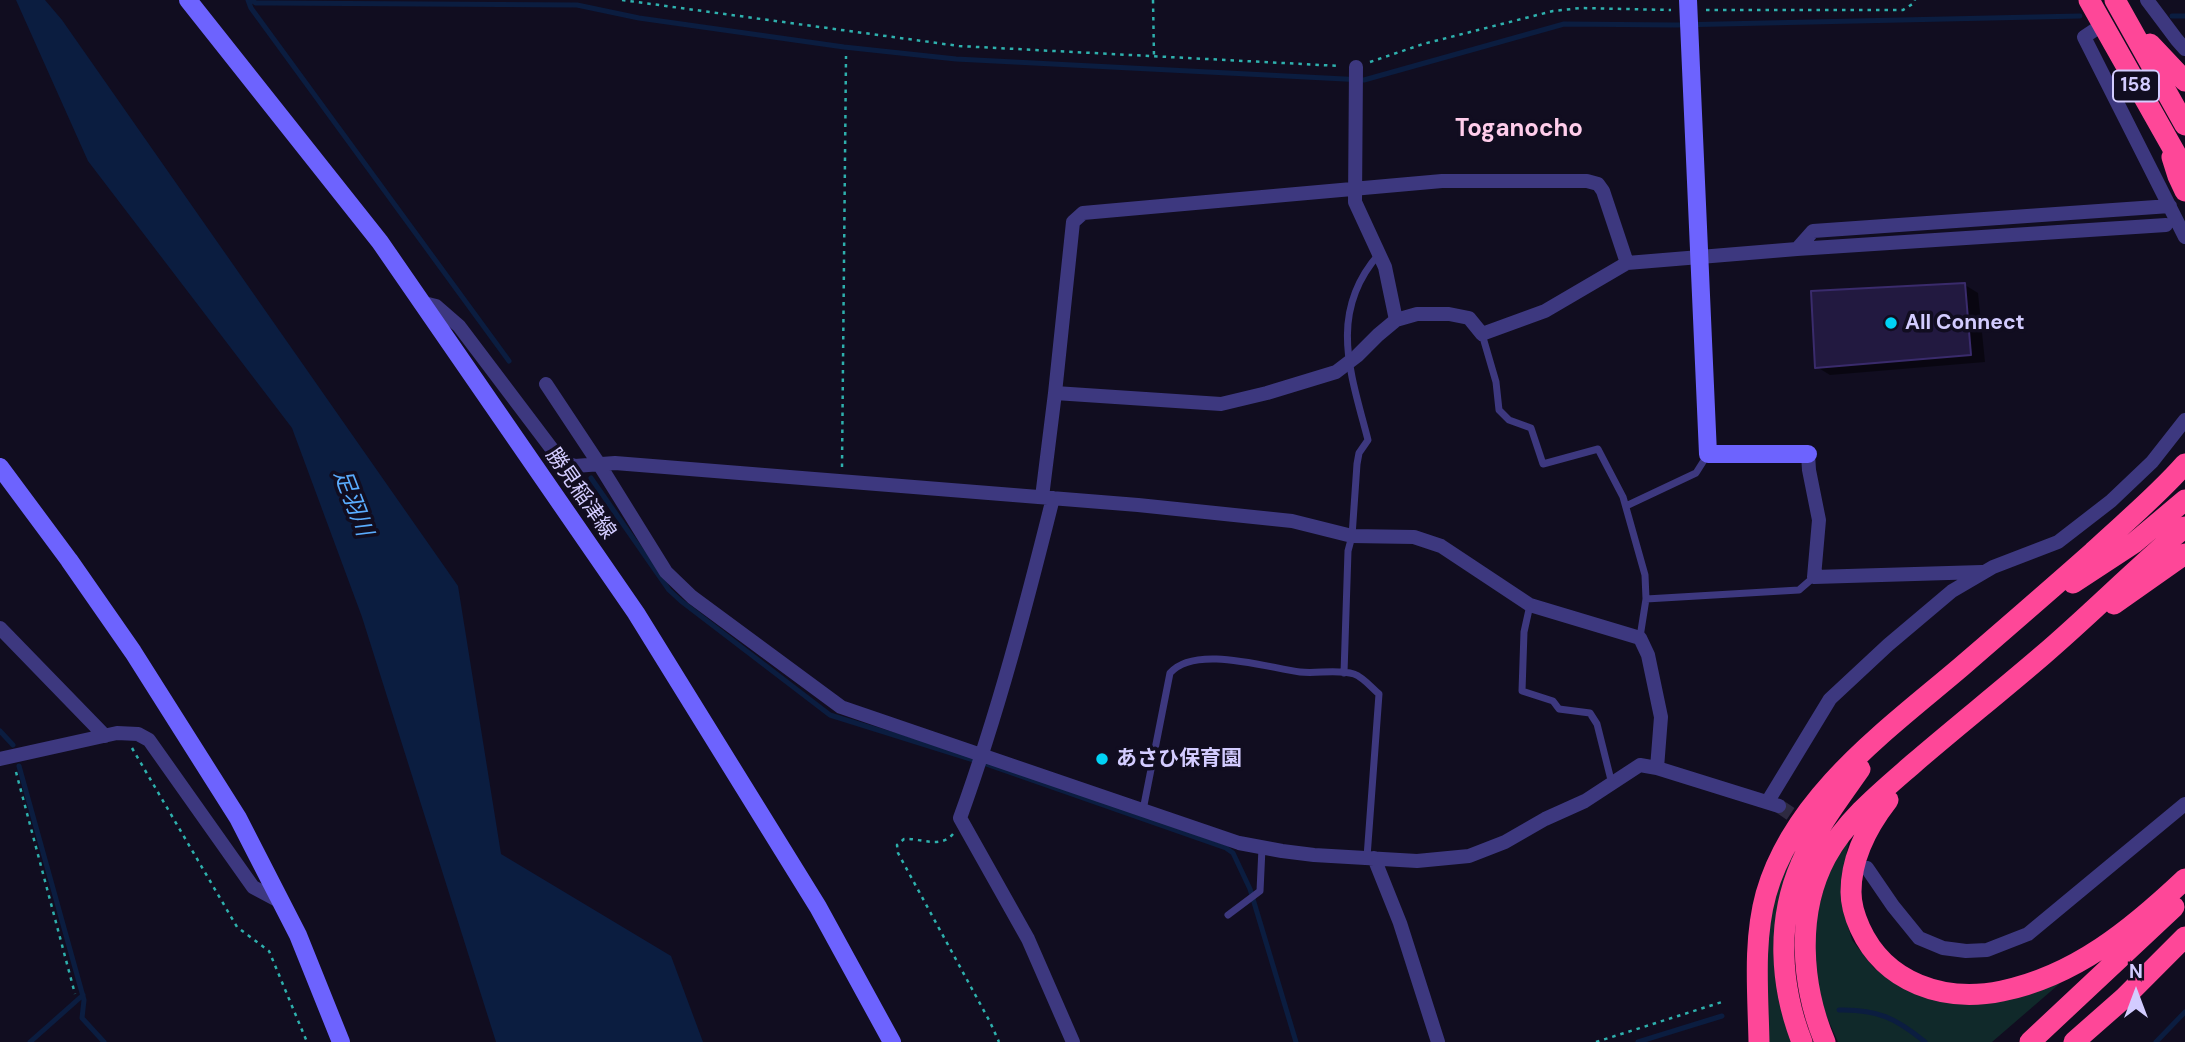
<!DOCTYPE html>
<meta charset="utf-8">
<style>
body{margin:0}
#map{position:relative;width:2185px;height:1042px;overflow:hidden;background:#110d20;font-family:"DM Sans",sans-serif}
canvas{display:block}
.north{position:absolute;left:2101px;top:958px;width:70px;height:70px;-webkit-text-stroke:5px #110d20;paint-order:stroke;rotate:0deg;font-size:19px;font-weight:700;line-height:28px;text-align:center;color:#d3ccff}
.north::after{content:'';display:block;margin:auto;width:24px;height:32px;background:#d3ccff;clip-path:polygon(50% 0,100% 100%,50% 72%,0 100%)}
</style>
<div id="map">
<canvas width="2185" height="1042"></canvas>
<div class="north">N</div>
</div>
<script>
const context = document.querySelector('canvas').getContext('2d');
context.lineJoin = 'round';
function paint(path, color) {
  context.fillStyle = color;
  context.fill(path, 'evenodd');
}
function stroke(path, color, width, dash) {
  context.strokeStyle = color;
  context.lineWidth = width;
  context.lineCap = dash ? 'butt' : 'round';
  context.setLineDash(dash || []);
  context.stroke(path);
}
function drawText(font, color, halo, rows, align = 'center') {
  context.font = font + ' "DM Sans","Noto Sans JP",sans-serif';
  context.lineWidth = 7;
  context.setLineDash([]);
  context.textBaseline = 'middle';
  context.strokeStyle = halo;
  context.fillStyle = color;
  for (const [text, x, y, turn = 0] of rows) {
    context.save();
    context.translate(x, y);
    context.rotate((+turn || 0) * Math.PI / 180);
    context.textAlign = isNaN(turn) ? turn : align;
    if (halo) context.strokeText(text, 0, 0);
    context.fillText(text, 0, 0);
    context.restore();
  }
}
paint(new Path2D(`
 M 1850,832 L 1842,881 L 1843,909 L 1852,940 L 1874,968 L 1899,986 L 1996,1001 L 2029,995 L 2065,979 L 1992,1042 L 1838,1042 L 1826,1015 L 1813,975 L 1813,932 L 1830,863 Z
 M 1789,852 L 1796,856 L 1784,892 L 1796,1042 L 1767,1042 L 1767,914 Z`), '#10292a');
paint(new Path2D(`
 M 16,0 L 45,0 L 62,20 L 458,586 L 501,854 L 671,956 L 703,1042 L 496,1042 L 362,617 L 292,428 L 88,161 Z`), '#0b1d40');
paint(new Path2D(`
 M 1965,285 L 1978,293 L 1985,362 L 1830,375 L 1817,367 Z`), '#0007');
stroke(new Path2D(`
 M 248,0 L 251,8 L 509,361
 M 251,0 L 256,3 L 271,3 L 577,5 L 639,18 L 844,47 L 956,59 L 1364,80 L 1564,24 L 1676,25 L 2080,16
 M 2172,16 L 2185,16
 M 591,478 L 669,590 L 681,601 L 830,715 L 977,761
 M 0,731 L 13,745
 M 986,764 L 1226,848 L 1233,853 L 1250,889 L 1296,1042
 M 19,766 L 84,1000 L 82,1018 L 104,1042
 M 1839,1010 C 1877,1009 1896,1018 1925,1042
 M 30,1042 L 83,995
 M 1638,1042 L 1722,1016
 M 2156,1042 L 2185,1012`), '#0b1d40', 5);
const building = new Path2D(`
 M 1965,283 L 1971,355 L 1815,368 L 1811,291 Z`);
paint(building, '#221940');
stroke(building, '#3a2b6c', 2);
stroke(new Path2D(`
 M 1779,806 L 1807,825`), '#2e2a41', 14, [14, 7]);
stroke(new Path2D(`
 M 622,0 L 959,46 L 1340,66
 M 1153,0 L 1154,57
 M 1706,10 L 1903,10 L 1914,3 L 1915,0
 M 1370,62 L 1423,44 L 1553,11 L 1581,8 L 1671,10
 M 842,467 L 846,56
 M 132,748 L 237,927 L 269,951 L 307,1042
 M 16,772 L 75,994
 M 953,834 C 940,849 921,838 904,839 L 897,845 L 898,853 L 990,1022 L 999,1042
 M 1596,1042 L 1722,1002`), '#2eb0ad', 2.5, [3.5, 5]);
stroke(new Path2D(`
 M 1482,334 L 1496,382 L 1499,410 L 1509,420 L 1531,428 L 1543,464 L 1598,449 L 1623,497 L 1645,575 L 1646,599 L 1640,637
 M 1626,506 L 1696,473 L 1708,454
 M 1646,599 L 1799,590 L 1814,577
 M 1530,605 L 1524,632 L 1522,691 L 1553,701 L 1559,709 L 1590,713 L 1597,724 L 1612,784
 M 1344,673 L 1348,551 L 1352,536 L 1357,464 L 1359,453 L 1368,440 C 1351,374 1327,313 1379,254
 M 1143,810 L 1170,673 C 1195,644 1268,668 1300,672 C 1317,674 1337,669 1354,674 C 1363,677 1372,688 1379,694 L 1367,857
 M 1228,915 L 1260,891 L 1262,848`), '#3d387f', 7);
stroke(new Path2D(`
 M 2147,0 L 2177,40 L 2185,49
 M 2102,25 L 2084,37 L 2185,237
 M 1356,67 L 1355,202 L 1385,267 L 1396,320
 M 1797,249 L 2166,225
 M 420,302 L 436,306 L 459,326 L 561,461 L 575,466 L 615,463 L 1138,505 L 1292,521 L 1352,536 L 1414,537 L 1441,546 L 1530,605 L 1640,638 L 1648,655 L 1661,717 L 1657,768
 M 546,384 L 599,464 L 666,572 L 692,597 L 841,707 L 1239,843 L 1282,851 L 1314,855 L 1417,861 L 1469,856 L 1505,842 L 1545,819 L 1585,801 L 1640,765 L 1657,768 L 1779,806
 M 1055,393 L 1221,404 L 1267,393 L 1336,372 L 1357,356 L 1378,335 L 1396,320 L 1417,314 L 1449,314 L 1469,318 L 1482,334 L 1545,311 L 1627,263 L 1797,249 L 1813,231 L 2170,206
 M 1808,454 L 1809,470 L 1819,520 L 1814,577 L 1982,572
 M 1042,497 L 1055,393 L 1073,222 L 1083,213 L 1442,181 L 1587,181 L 1598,184 L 1603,191 L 1627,263
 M 1053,498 C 1026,606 998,713 960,818 L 1028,939 L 1073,1042
 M 0,628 L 105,736
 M 0,759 L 117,733 L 138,734 L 149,740 L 253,887 L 283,903
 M 1768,801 L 1830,699 L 1888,645 L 1952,591 L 1993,567 L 2058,542 L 2111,501 L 2152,462 L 2185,420
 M 1374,858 L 1400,923 L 1438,1042
 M 1867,868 L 1893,906 L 1919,938 L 1943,948 L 1966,951 L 1987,950 L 2028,934 L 2185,804`), '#3d387f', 14);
stroke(new Path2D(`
 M 188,0 L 380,242 L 636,613 L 818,907 L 892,1042
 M 1688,0 L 1708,454 L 1808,454
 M 0,467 L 69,560 L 133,652 L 238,818 L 298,935 L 341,1042`), '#6d63fe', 18);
stroke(new Path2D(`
 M 2089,0 L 2185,170
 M 2115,0 L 2185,125
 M 2150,44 L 2185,81
 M 2172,157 L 2178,176 L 2185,191
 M 2073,583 L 2134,543 L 2185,500
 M 2114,604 L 2185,554
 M 1888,800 C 1867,827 1851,857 1851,892 C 1851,904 1855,917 1860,928 C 1885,983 1944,1003 2002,991 C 2075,976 2132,929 2185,879
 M 1759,1042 C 1758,993 1753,941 1766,894 C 1794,796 1887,730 1961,667 C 2005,629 2049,591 2093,552 C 2124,523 2157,496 2185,464
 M 1802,1042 C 1780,986 1776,921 1801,864 C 1815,830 1839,799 1860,769
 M 1825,1042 C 1801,985 1796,913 1826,857 C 1846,820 1882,791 1913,764 C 1956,727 2000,692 2043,655 C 2092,613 2136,568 2185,527
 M 2030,1042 L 2174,907
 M 2074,1042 L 2124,998 L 2185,937`), '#fe4798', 21);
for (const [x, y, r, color] of [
 [1891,323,7,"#01d3f5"],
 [1102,759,7,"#01d3f5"]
]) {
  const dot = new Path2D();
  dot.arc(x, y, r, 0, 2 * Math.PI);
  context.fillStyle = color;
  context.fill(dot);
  stroke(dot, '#110d20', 2.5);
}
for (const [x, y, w] of [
 [2136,86,46]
]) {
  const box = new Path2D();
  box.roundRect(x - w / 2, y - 15.5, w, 31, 5);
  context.fillStyle = '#110d20';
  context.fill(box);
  stroke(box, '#d3ccff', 2);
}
drawText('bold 19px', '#d3ccff', null, [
 ["158",2136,86]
]);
drawText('bold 21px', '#d3ccff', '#110d20', [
 ["All Connect",1905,323],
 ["あさひ保育園",1116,759]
], 'left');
drawText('21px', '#d3ccff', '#110d20', [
 ["勝見稲津線",580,494,55]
]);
drawText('italic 23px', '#5aacfe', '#110d20', [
 ["足羽川",352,503,69]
]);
drawText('bold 24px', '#ffcdeb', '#110d20', [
 ["Toganocho",1519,130]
]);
</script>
